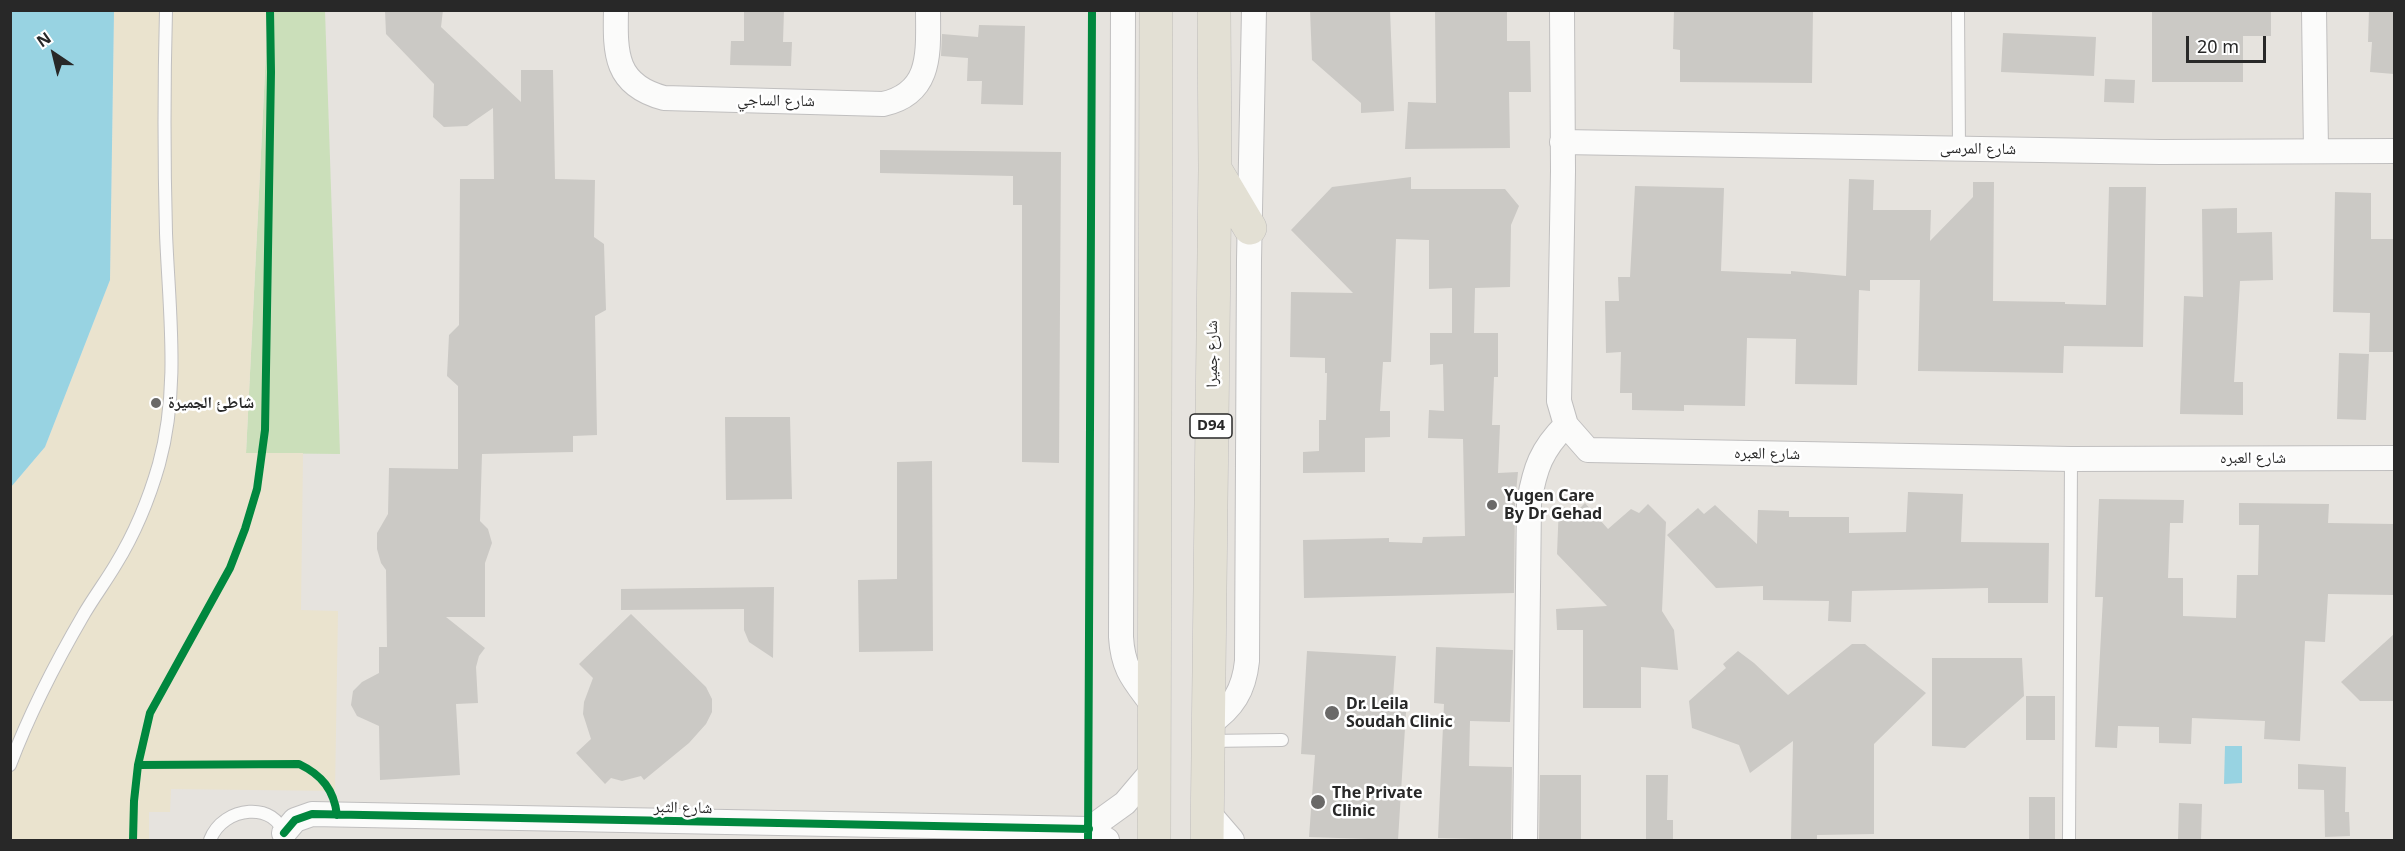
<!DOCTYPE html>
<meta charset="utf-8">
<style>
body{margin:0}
#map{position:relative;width:2405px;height:851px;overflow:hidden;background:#e6e3de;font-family:"Noto Sans",sans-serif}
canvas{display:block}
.frame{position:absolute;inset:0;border:12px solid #282828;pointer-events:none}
.north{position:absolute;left:24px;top:24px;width:60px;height:60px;-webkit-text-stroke:4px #fff;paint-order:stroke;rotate:325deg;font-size:16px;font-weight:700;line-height:24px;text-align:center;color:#282828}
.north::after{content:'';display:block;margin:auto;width:21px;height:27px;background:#282828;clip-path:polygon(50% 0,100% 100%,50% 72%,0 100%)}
.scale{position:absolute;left:2186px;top:36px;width:80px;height:27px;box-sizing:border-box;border:3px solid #282828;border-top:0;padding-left:8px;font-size:18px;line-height:21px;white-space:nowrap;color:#282828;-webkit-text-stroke:4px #fff;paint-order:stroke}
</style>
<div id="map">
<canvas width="2405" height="851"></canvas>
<div class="frame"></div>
<div class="north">N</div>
<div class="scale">20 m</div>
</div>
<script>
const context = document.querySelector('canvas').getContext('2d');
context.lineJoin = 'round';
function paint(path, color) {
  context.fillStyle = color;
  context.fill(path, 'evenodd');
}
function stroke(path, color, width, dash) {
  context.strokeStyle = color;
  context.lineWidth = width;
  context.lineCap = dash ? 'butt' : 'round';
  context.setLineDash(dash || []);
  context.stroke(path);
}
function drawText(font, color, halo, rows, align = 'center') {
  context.font = font + ' "Noto Sans","Noto Naskh Arabic",sans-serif';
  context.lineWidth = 5;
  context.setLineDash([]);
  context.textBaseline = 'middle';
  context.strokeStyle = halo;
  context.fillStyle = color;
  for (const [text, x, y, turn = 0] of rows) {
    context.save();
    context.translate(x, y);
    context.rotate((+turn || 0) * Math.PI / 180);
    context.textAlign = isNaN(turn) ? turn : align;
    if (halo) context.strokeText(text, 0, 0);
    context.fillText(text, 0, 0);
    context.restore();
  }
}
paint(new Path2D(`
 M 268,11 L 325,11 L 340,454 L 246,453 Z`), '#cbdfba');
paint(new Path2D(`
 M 114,11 L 268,11 L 246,453 L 303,453 L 301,610 L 338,611 L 335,791 L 171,789 L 170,812 L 149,812 L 149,840 L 11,840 L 11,487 L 45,447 L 110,280 Z`), '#eae3ce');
paint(new Path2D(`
 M 11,10 L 114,11 L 110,280 L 45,447 L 11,487 Z
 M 2225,746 L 2242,746 L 2242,783 L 2224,784 Z`), '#98d3e2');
paint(new Path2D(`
 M 385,10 L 443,10 L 441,27 L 521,102 L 521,70 L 553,70 L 555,179 L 595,180 L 594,237 L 604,244 L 606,310 L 595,316 L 597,435 L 573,436 L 573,452 L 482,454 L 480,521 L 488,529 L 492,543 L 485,563 L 485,617 L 446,617 L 485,648 L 479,656 L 476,667 L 478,703 L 456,704 L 460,775 L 380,780 L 379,726 L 357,716 L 351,705 L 353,691 L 362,682 L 379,673 L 379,647 L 387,647 L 386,570 L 381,563 L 377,549 L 377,533 L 388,514 L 389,468 L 458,469 L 458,386 L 447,376 L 449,335 L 459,325 L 460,179 L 494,179 L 493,108 L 467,126 L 444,127 L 433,117 L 434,84 L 386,34 Z
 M 744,10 L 784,10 L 783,42 L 792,42 L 791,66 L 730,65 L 731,41 L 744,41 Z
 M 1310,10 L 1390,10 L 1394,111 L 1361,113 L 1361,103 L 1312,60 Z
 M 1435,10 L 1507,10 L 1507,41 L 1530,41 L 1531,92 L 1509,92 L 1510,148 L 1405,149 L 1408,102 L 1436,103 Z
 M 1674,10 L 1813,10 L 1812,83 L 1680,82 L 1680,50 L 1673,49 Z
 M 2152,10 L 2271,10 L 2271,36 L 2243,36 L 2243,82 L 2152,82 Z
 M 2369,10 L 2394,10 L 2394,74 L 2370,72 L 2372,42 L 2368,42 Z
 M 979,25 L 1025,26 L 1023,105 L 981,104 L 982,81 L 967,81 L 968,58 L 941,56 L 942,34 L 978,37 Z
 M 2003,33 L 2096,37 L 2094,76 L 2001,72 Z
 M 2105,79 L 2135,80 L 2134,103 L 2104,102 Z
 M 880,150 L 1061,152 L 1059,463 L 1022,462 L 1022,205 L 1013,205 L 1013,176 L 880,173 Z
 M 1411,177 L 1411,189 L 1505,189 L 1519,206 L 1511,225 L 1510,287 L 1475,288 L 1474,333 L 1498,333 L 1498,377 L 1494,377 L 1492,425 L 1500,425 L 1498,473 L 1518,472 L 1515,502 L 1514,593 L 1304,598 L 1303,540 L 1389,538 L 1389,542 L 1422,543 L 1423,537 L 1465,536 L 1463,439 L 1428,438 L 1429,410 L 1444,411 L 1443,364 L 1430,365 L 1430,333 L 1452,333 L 1452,288 L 1429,289 L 1429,240 L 1396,239 L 1391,362 L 1383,362 L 1380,411 L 1390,411 L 1390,437 L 1365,438 L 1365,472 L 1303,473 L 1303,452 L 1319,451 L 1319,420 L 1326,420 L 1327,373 L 1325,373 L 1325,358 L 1290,357 L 1291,292 L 1353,293 L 1291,230 L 1332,187 Z
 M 1849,179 L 1874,180 L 1873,210 L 1931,210 L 1930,241 L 1973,197 L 1973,182 L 1994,182 L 1993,301 L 2065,302 L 2065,304 L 2106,305 L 2109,187 L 2146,187 L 2143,347 L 2064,346 L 2063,373 L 1918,371 L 1920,280 L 1870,280 L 1870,291 L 1859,290 L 1857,385 L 1795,384 L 1796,339 L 1747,338 L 1745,406 L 1684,405 L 1684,411 L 1632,410 L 1632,393 L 1620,393 L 1621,352 L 1606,353 L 1605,301 L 1619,301 L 1618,277 L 1630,277 L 1635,186 L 1724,188 L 1721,271 L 1791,274 L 1791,271 L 1846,276 Z
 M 2335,192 L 2371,193 L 2371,239 L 2394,239 L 2394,352 L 2369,352 L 2370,313 L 2333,312 Z
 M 2237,208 L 2237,233 L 2272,232 L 2273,280 L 2240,281 L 2234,382 L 2243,382 L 2243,415 L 2180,414 L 2184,296 L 2203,297 L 2202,209 Z
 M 2339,353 L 2369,354 L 2366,420 L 2337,419 Z
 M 725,417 L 790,417 L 792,499 L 726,500 Z
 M 932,461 L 933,651 L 859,652 L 858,580 L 897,579 L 897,462 Z
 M 1908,492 L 1963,494 L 1961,542 L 2049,543 L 2048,603 L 1988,603 L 1988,588 L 1852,591 L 1851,622 L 1828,621 L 1829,601 L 1763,600 L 1763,586 L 1716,588 L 1667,535 L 1698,508 L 1704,514 L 1715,505 L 1757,544 L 1758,510 L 1789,511 L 1789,517 L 1849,517 L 1849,533 L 1906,532 Z
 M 2099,499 L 2184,500 L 2183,523 L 2170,523 L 2168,578 L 2183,578 L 2183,616 L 2236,618 L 2237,575 L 2258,575 L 2259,525 L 2239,525 L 2239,503 L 2329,504 L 2328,523 L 2394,524 L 2394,595 L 2328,594 L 2325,642 L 2305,641 L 2300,741 L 2264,739 L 2265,721 L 2192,718 L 2191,744 L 2159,743 L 2159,727 L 2118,726 L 2117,748 L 2095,747 L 2103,597 L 2095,597 Z
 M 1585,503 L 1608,529 L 1631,509 L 1639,513 L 1648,504 L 1666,522 L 1662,611 L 1674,630 L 1678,670 L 1641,667 L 1641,708 L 1583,708 L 1583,630 L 1557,630 L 1556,609 L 1607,606 L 1557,554 L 1559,504 L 1574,514 Z
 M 774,587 L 773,658 L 749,642 L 744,630 L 744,609 L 621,610 L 621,589 Z
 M 631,614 L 706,687 L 712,699 L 712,712 L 706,724 L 689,743 L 644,780 L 641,776 L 622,781 L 611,778 L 605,784 L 576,753 L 591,739 L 583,714 L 584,702 L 593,678 L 579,664 Z
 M 2394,634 L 2394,701 L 2360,701 L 2341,682 Z
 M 1852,644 L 1865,644 L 1926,693 L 1874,744 L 1874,834 L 1817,835 L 1817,840 L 1791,840 L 1793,741 L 1750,773 L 1739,745 L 1692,728 L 1689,701 L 1726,668 L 1723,664 L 1738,651 L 1754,663 L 1788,695 Z
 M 1436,647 L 1513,650 L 1510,722 L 1470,721 L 1469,766 L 1512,767 L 1511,840 L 1438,838 L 1444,704 L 1434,703 Z
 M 1307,651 L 1396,656 L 1392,710 L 1406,712 L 1398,840 L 1309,837 L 1315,755 L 1301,754 Z
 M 1932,658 L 2022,658 L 2024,696 L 1965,748 L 1932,746 Z
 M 2026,696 L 2055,696 L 2055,740 L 2026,740 Z
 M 2298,764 L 2346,767 L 2345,812 L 2349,812 L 2350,836 L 2325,837 L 2324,790 L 2298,789 Z
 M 1540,775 L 1581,775 L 1581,840 L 1539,840 Z
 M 1646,775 L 1668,775 L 1667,820 L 1673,820 L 1673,840 L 1646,840 Z
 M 2029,797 L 2055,797 L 2055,840 L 2029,840 Z
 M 2179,803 L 2202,804 L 2201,840 L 2178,840 Z`), '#cbc9c5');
const service = new Path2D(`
 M 1958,10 L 1959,149
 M 1208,741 L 1282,740
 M 10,765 C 30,712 56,662 84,614 C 94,597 106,581 116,564 C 135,533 149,499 159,464 C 180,388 169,311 166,233 C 164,159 164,85 166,10
 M 210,840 C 223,805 277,801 284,836
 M 2069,840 L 2071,459`);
const minor = new Path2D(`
 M 616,10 C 615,54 615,85 664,98 L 883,104 C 933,93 928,51 928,10
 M 1123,10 L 1121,637 C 1123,671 1135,681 1154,707
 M 1562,10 L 1563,171 L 1559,401 L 1566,425 L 1588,450 L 2071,459 L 2394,458
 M 2314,10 L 2316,151
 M 1562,142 L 2160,152 L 2394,151
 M 1209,724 C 1233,708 1244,690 1247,661 L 1249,260 L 1254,10
 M 1207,811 L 1232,840
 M 1089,829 L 1125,803 L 1153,770
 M 284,833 L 295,820 L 312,814 L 1089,829 L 1107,840
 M 1525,840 L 1529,502 C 1535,468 1541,450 1566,425`);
const primary = new Path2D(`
 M 1215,169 L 1250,228
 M 1154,840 L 1156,10
 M 1207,840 L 1215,169 L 1214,10`);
stroke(service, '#c0bfbf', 14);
stroke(minor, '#c0bfbf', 26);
stroke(primary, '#bfbdbc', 34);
stroke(service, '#fbfbfa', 12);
stroke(minor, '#fbfbfa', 24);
stroke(primary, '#e3e0d4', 33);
stroke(new Path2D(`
 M 138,765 L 299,764 C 322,775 334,790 337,815
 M 284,833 L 295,820 L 312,814 L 1089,829
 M 133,840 L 134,801 L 138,765 L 150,713 L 230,568 L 245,529 L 257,489 L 265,430 L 271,72 L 270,10
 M 1088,840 L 1092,10`), '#00873e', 8);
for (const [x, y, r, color] of [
 [156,403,6,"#6a6968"],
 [1492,505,6,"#6a6968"],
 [1332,713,8,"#6a6968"],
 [1318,802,8,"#6a6968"]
]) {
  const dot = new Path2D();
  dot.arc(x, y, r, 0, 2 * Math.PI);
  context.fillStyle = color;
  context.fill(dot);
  stroke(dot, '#fff', 2);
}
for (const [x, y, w] of [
 [1211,426,42]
]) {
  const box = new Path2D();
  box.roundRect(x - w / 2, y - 12, w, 24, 4.5);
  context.fillStyle = '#fff';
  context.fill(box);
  stroke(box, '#282828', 1.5);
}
drawText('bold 15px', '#282828', null, [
 ["D94",1211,426]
]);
drawText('16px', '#282828', '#fff', [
 ["شارع الساجي",776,101,1],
 ["شارع المرسى",1978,149,1],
 ["شارع جميرا",1212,354,-90],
 ["شارع العبره",1767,454,1],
 ["شارع العبره",2253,458],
 ["شارع الثبر",683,808,1]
]);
drawText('bold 16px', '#282828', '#fff', [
 ["شاطئ الجميرة",168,403],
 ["Yugen Care",1504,496],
 ["By Dr Gehad",1504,514],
 ["Dr. Leila",1346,704],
 ["Soudah Clinic",1346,722],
 ["The Private",1332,793],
 ["Clinic",1332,811]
], 'left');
</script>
